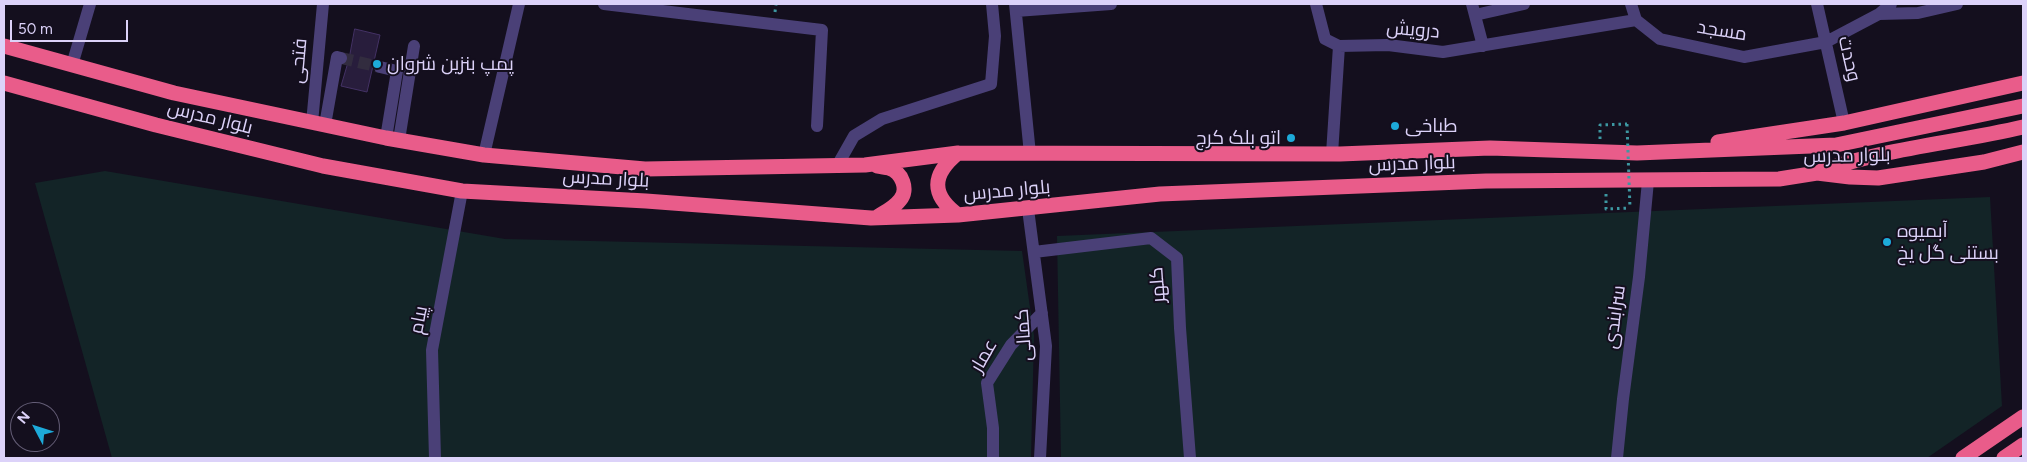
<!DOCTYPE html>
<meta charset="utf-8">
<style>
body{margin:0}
#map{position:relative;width:2027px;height:462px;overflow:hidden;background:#140f1e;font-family:Figtree,sans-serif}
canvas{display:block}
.frame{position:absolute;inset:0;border:5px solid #dcd2f9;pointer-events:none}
.north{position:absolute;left:10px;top:402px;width:50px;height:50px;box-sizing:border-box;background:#140f1e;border:1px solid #645d76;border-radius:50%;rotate:310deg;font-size:14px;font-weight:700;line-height:20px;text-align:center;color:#dcd2f9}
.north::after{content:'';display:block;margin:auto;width:18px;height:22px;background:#1daad9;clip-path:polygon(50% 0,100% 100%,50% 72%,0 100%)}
.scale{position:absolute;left:10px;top:20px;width:118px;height:22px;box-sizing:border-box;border:2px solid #dcd2f9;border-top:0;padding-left:6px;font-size:15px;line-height:18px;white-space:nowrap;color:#dcd2f9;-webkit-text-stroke:4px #140f1e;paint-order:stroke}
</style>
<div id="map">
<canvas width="2027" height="462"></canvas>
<div class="frame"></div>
<div class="north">N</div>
<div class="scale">50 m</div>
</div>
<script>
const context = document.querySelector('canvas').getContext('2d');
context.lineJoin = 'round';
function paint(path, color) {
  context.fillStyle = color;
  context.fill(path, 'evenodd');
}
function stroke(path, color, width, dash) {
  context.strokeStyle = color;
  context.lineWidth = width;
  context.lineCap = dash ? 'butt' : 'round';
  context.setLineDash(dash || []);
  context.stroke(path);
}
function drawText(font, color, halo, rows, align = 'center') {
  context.font = font + ' Figtree,Cairo,sans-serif';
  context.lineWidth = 4;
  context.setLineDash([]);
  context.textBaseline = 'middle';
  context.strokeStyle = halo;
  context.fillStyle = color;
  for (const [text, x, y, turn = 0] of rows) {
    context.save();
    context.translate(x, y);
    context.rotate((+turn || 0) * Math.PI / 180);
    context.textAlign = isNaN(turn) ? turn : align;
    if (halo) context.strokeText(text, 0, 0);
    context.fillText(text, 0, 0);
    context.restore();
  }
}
paint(new Path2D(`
 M 105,171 L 505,239 L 1022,251 L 1034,336 L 1031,458 L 112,458 L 35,183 Z
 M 1990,197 L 2002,406 L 1927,458 L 1061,458 L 1057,236 Z`), '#132427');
const building = new Path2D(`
 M 355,29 L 380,35 L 367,92 L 341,86 L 349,59 Z`);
paint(building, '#281d3c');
stroke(building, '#443265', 1);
stroke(new Path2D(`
 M 341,58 L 380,67`), '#322c3f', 12, [12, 6]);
stroke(new Path2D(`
 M 775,12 L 776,4
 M 1600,139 L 1600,125 L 1627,124
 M 1606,194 L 1606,209 L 1630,208`), '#3d98a2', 3, [2.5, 4]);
stroke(new Path2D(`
 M 604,4 L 822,30 L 817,126
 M 1015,4 L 1030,154
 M 1316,4 L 1325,39 L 1339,46 L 1388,45 L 1443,52 L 1636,20
 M 1472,4 L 1483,46
 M 1631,4 L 1636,20 L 1660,39 L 1744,57 L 1826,42 L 1879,14 L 1891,4
 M 1817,4 L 1844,123
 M 1016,11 L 1111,4
 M 1879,14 L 1918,13 L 1957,4
 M 1475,15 L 1524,4
 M 72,65 L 90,4
 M 380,67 L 397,71 L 386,138
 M 312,123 L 323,4
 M 325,125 L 337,57 L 341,58
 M 399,140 L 414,46
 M 1332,154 L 1339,46
 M 484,155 L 519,4
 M 837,166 L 854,136 L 882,119 L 991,84 L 995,36 L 992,4
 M 1028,209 L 1046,346 L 1040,458
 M 1034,252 L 1151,238 L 1177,258 L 1180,328 L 1190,458
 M 435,458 L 432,350 L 462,191
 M 993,458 L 993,428 L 987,383 L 1011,345 L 1042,313
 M 1617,458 L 1623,399 L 1639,277 L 1648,181`), '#4a4077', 12);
stroke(new Path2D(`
 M 4,46 L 174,93 L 386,138 L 484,155 L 645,169 L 865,165 L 958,153 L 1340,154 L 1490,148 L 1637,153 L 1836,145 L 2023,106
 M 4,83 L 156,125 L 323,166 L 462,191 L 646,201 L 871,218 L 958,215 L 1160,194 L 1486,181 L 1779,179 L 1817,173 L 1850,177 L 1878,178 L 1984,162 L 2023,152
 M 1718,142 L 1844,123 L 2023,83
 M 958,153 C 931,175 931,195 958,215
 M 1821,171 C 1887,148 1955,143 2023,127
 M 877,217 C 885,212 894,208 900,200 C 909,190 902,172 889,168 C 885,167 881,167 877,166
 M 1963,458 L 2023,417
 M 2004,458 L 2023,445`), '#e95c8a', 15);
stroke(new Path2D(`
 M 1627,124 L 1630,208`), '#3d98a2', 3, [2.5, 4]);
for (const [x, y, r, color] of [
 [377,64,5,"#1daad9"],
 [1395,126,5,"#1daad9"],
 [1291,138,5,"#1daad9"],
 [1887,242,5,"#1daad9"]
]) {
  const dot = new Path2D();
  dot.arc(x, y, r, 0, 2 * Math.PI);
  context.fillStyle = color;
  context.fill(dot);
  stroke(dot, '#140f1e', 2);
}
drawText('19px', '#dcd2f9', '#140f1e', [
 ["درویش",1413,30,5],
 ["مسجد",1722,31,9],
 ["وحدت",1849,59,77],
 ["فتحی",299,61,-85],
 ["بلوار مدرس",210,118,14],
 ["بلوار مدرس",1847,156,-1],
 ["بلوار مدرس",1412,164,-2],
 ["بلوار مدرس",606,179,3],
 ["بلوار مدرس",1007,191,-5],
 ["کلهر",1158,285,-94],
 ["سرابندی",1615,317,-82],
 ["پیام",419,320,-79],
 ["کمالی",1024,335,-94],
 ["عمار",984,356,-60]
]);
drawText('19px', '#dcd2f9', '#140f1e', [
 ["پمپ بنزین شروان",387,64],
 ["طباخی",1405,126],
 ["اتو بلک کرج",1281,138,"right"],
 ["آبمیوه",1897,231],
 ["بستنی گل یخ",1897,253]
], 'left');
</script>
